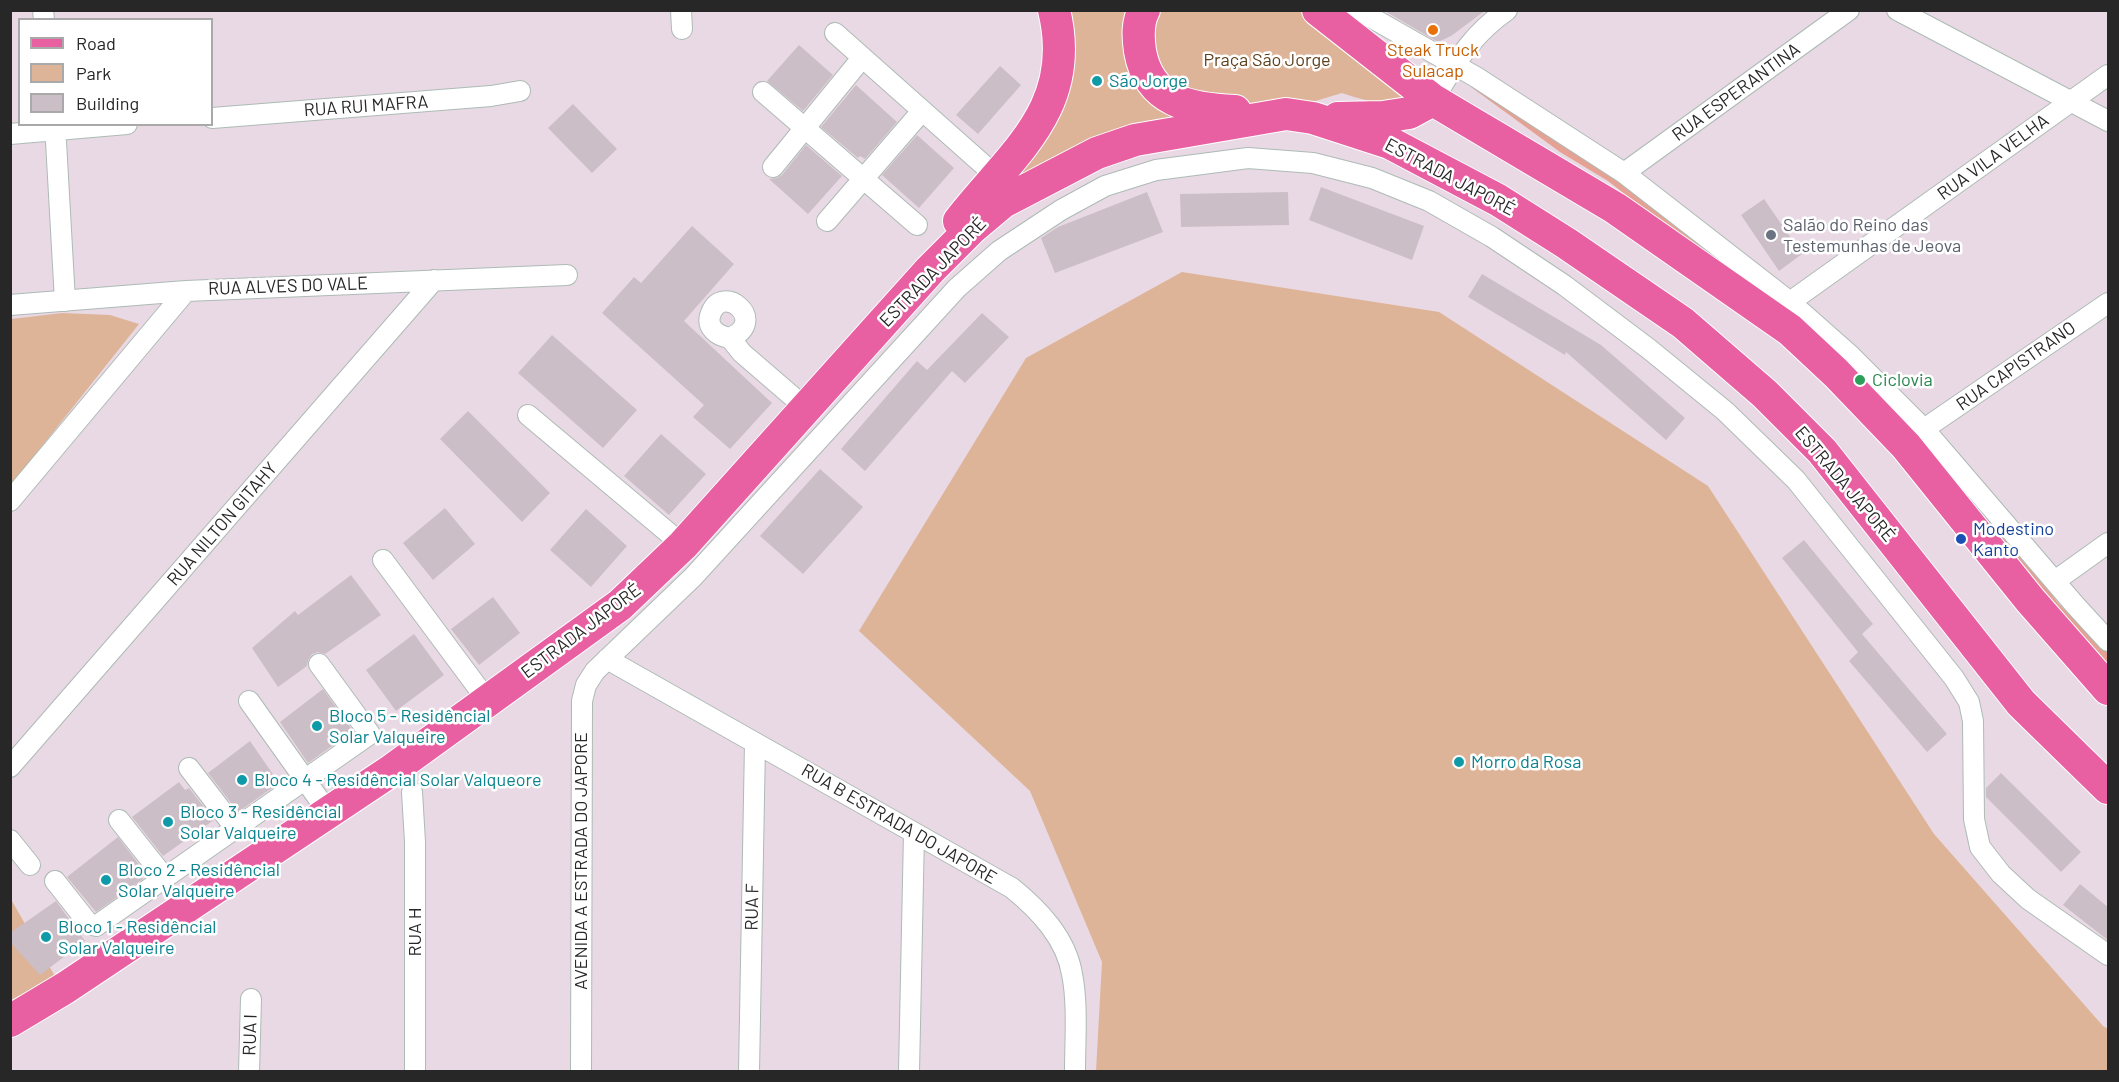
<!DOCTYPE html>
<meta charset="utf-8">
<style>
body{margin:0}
#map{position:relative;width:2119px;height:1082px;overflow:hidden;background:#e9d9e4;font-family:Barlow,sans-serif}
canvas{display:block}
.frame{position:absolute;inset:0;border:12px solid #272727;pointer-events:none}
.legend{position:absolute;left:18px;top:18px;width:195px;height:108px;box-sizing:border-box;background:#fff;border:2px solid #a9a9a9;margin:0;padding:8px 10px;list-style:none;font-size:18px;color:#272727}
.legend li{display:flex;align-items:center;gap:12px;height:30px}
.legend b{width:30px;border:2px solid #a9a9a9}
</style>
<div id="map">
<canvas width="2119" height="1082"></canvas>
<div class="frame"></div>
<ul class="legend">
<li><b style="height:8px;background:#e85fa2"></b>Road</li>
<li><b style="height:16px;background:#deb498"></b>Park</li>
<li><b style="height:16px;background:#ccbec7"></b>Building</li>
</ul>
</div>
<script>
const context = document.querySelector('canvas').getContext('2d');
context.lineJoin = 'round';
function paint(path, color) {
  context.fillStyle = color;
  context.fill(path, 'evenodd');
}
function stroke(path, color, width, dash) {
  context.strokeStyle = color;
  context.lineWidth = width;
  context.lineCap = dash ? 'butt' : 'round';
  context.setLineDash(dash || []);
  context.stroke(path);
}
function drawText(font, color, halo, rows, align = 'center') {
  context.font = font + ' Barlow,sans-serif';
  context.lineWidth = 5;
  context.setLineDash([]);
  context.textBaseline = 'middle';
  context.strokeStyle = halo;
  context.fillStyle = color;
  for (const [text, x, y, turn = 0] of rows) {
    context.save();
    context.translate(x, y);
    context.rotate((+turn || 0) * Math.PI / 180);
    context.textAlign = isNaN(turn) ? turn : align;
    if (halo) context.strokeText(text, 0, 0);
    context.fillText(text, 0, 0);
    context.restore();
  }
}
paint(new Path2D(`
 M 1049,11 L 1301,11 L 1407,98 C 1386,108 1363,100 1342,93 L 989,200 L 1048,87 Z
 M 1182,272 L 1439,312 L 1708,486 L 1934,834 L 2103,1026 L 2108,1029 L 2108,1071 L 1096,1071 L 1102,962 L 1030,791 L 859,631 L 1026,358 Z
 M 62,313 L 110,315 L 139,324 L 11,485 L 11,319 Z
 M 12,901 L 56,978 L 11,1000 L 10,903 Z`), '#deb498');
paint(new Path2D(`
 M 1476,80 L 1723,257 L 1851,363 L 1991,514 L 2059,604 L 2108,652 L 2108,674 L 1720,268 L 1608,181 L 1560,152 L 1471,87 Z`), '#e5a294');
paint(new Path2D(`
 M 1383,10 L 1486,10 L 1451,36 L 1438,42 Z
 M 799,45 L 833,75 L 803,111 L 767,81 Z
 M 1000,66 L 1021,85 L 978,134 L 956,115 Z
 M 856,85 L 897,122 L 865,159 L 860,156 L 858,158 L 821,127 Z
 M 573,104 L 617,149 L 592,173 L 548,128 Z
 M 917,135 L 954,168 L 919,208 L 882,175 Z
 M 806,145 L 842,176 L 808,214 L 769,179 L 777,178 L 782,175 Z
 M 1321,187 L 1424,226 L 1412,260 L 1309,220 Z
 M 1147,192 L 1163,232 L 1055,273 L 1041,238 L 1058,227 Z
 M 1288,192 L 1289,225 L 1181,227 L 1180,194 Z
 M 1764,199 L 1802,254 L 1779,271 L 1741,215 Z
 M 692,226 L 734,264 L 684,321 L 772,403 L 730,449 L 693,417 L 704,405 L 602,313 L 634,277 L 641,283 Z
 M 1482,274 L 1601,345 L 1685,418 L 1666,440 L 1566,352 L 1565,355 L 1468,297 Z
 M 982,313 L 1009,337 L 965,383 L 952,371 L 865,471 L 841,449 L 917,361 L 927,370 Z
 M 552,335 L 637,410 L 603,448 L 518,373 Z
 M 468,411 L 550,493 L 522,522 L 440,439 Z
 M 661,434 L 706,474 L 669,515 L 624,476 Z
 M 820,469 L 863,507 L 803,574 L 760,536 Z
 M 445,508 L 475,544 L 433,580 L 403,543 Z
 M 586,509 L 627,546 L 591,587 L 550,550 Z
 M 1804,540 L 1873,624 L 1862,634 L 1947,734 L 1927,752 L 1849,661 L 1858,652 L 1782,558 Z
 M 351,575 L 381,615 L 325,654 L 318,652 L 312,654 L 308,660 L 307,666 L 278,687 L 252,648 L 295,611 L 298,615 Z
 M 493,597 L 520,633 L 479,665 L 451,629 Z
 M 414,634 L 444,675 L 396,711 L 366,670 Z
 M 323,689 L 353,731 L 308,763 L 280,722 Z
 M 250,741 L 279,783 L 238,812 L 208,773 Z
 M 2001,773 L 2081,852 L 2061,872 L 1986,797 L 1986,788 Z
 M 179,782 L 185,790 L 189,788 L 214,820 L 163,856 L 132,817 Z
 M 118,837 L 143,870 L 138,873 L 143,879 L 96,912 L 67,877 Z
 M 2080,884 L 2109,908 L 2109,941 L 2063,905 Z
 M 56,901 L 85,941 L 40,975 L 10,942 L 10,933 Z`), '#ccbec7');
const minor = new Path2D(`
 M 43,10 L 44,20
 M 681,10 L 682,29
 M 1358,10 L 1476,77 L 1624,173 L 1790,302 L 1850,355 L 1924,429 L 2075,605 L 2108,641
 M 1897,10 L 2108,121
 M 835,33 L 996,176
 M 763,92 L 917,225
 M 1433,100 C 1457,62 1469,37 1507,10
 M 212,118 L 491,96 L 520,91
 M 55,124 L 65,301
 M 10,134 L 127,124
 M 773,167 L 862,58
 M 1624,173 L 1849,10
 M 827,221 L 922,111
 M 1790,302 L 2108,75
 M 10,305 L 186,291 L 567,275
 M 730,338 C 769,321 723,282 711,313 C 705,327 717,336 730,338 L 742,353 L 807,409
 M 528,415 L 683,545
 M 1924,429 L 2108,303
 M 10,501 L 186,291
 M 383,560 L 487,700
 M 2055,581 L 2108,543
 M 607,659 L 1012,888 C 1039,910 1066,938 1072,974 C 1078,1003 1075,1041 1075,1072
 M 249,701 L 328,812
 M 10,767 L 434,280
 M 189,768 L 236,829
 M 412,792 L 415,842 L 415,1072
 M 119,820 L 165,878
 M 10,840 L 30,865
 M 55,881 L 89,924 L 96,926 L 370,734 L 319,664
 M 249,1072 L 251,999
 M 581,1072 L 582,701 L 586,685 L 595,671 L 693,577 L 957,288 L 999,251 L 1061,210 L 1105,186 L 1156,170 L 1248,158 L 1313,163 L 1372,178 L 1429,201 L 1492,237 L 1564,285 L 1649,349 L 1725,411 L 1796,480 L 1954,678 L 1969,702 L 1973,721 L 1974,819 L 1980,847 L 2001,874 L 2028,899 L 2108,955
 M 749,1072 L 755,743
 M 909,1072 L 914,833`);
const primary = new Path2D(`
 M 1144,10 C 1137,23 1138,37 1140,51 C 1149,103 1191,109 1235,111
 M 1318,10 L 1433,100 L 1615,208 L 1790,330 L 1836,373 L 1906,446 L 2030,600 L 2108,689
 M 1338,118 L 1383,117 L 1409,113 L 1433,100
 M 959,221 C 1012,153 1078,108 1054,10
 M 10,1021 L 65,988 L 392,770 L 620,605 L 683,545 L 930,270 L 972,228 L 1003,202 L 1097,153 L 1135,140 L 1286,114 L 1313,118 L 1390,143 L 1498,200 L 1566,243 L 1683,323 L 1765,394 L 1822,451 L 2021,703 L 2108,788`);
stroke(minor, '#adbbb5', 22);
stroke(primary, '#fff', 34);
stroke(minor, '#fff', 20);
stroke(primary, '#e85fa2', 32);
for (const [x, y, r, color] of [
 [1433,30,6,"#e8710a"],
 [1097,81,6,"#0f9aa8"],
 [1771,235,6,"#6b7280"],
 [1860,380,6,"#2e9e5b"],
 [1961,539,6,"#1a4fb4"],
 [317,726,6,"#0f9aa8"],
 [1459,762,6,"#0f9aa8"],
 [242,780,6,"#0f9aa8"],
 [168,822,6,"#0f9aa8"],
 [106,880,6,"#0f9aa8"],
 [46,937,6,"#0f9aa8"]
]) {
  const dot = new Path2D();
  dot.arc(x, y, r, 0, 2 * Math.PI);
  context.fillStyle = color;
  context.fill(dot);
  stroke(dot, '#fff', 2);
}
drawText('18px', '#c56008', '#fff', [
 ["Steak Truck",1433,50],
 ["Sulacap",1433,71]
]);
drawText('18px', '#5f401d', '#fff', [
 ["Praça São Jorge",1267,60]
]);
drawText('18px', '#0d838f', '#fff', [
 ["São Jorge",1109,81],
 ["Bloco 5 - Residêncial",329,716],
 ["Solar Valqueire",329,737],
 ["Morro da Rosa",1471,762],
 ["Bloco 4 - Residêncial Solar Valqueore",254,780],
 ["Bloco 3 - Residêncial",180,812],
 ["Solar Valqueire",180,833],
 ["Bloco 2 - Residêncial",118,870],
 ["Solar Valqueire",118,891],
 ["Bloco 1 - Residêncial",58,927],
 ["Solar Valqueire",58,948]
], 'left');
drawText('18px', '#272727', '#fff', [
 ["RUA ESPERANTINA",1736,92,-36],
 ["RUA RUI MAFRA",366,106,-4],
 ["RUA VILA VELHA",1993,157,-36],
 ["ESTRADA JAPORÉ",1450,177,28],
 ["ESTRADA JAPORÉ",933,272,-46],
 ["RUA ALVES DO VALE",288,286,-2],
 ["RUA CAPISTRANO",2016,366,-35],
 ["ESTRADA JAPORÉ",1845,484,50],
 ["RUA NILTON GITAHY",222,524,-49],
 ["ESTRADA JAPORÉ",581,631,-37],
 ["RUA B ESTRADA DO JAPORE",899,824,30],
 ["AVENIDA A ESTRADA DO JAPORE",581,861,-90],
 ["RUA F",752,907,-89],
 ["RUA H",415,932,-90],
 ["RUA I",250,1035,-88]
]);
drawText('18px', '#5b616d', '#fff', [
 ["Salão do Reino das",1783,225],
 ["Testemunhas de Jeova",1783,246]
], 'left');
drawText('18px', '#27864d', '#fff', [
 ["Ciclovia",1872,380]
], 'left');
drawText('18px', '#164399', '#fff', [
 ["Modestino",1973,529],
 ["Kanto",1973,550]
], 'left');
</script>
